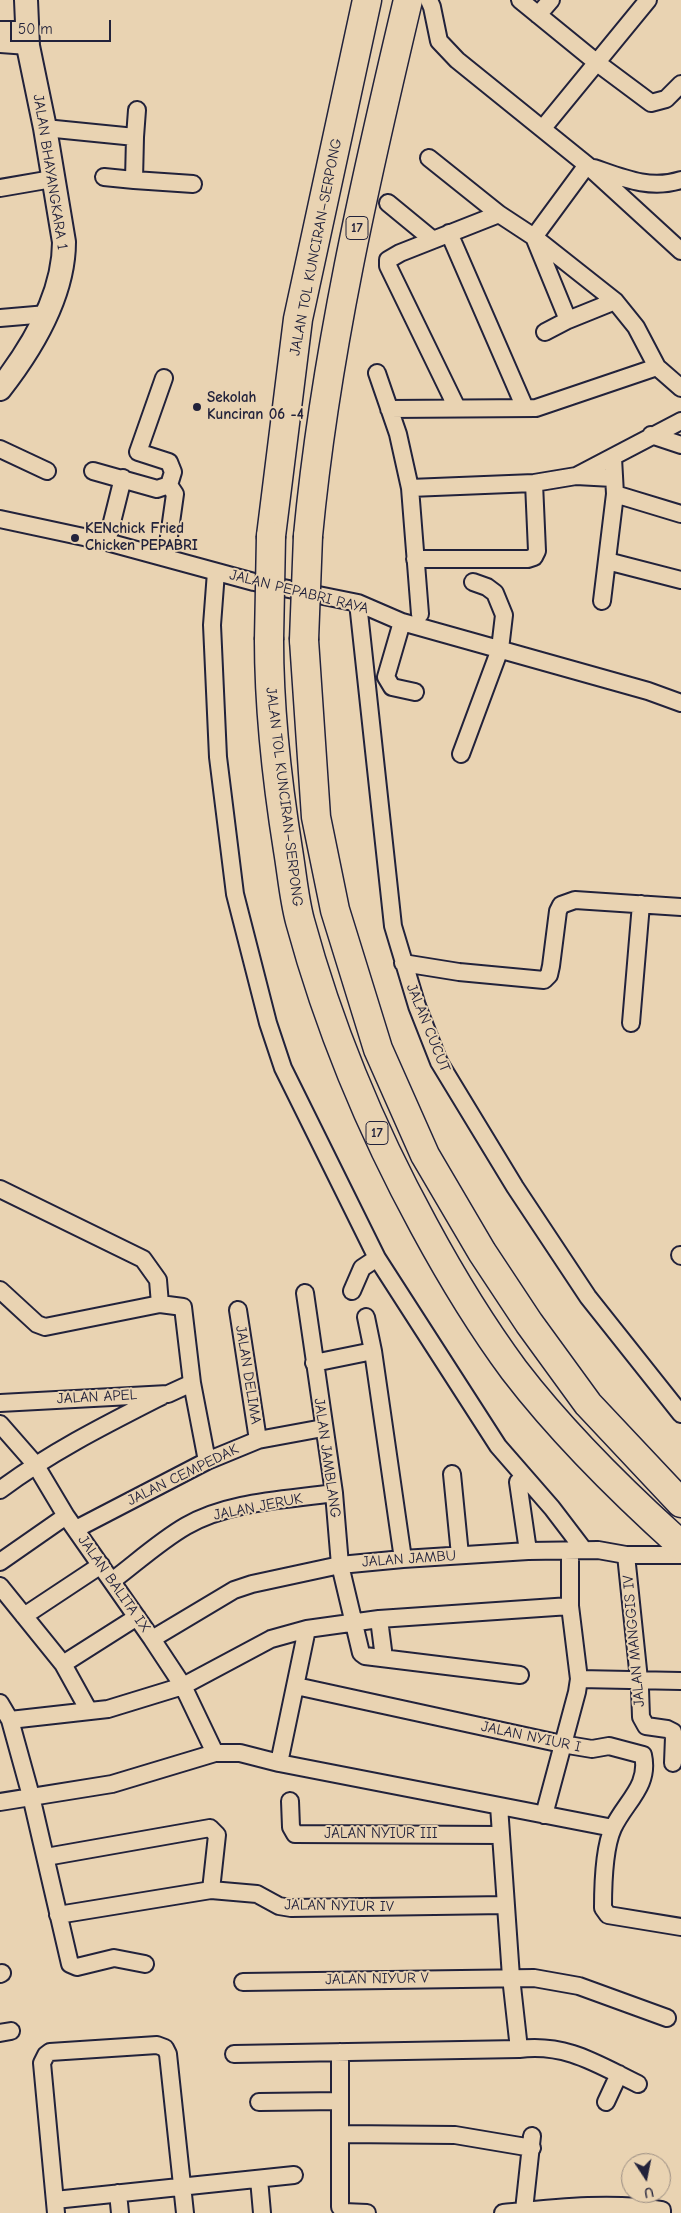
<!DOCTYPE html>
<meta charset="utf-8">
<style>
body{margin:0}
#map{position:relative;width:681px;height:2213px;overflow:hidden;background:#e9d3b2;font-family:"Comic Neue",sans-serif}
canvas{display:block}
.north{position:absolute;left:621px;top:2153px;width:50px;height:50px;box-sizing:border-box;background:#e9d3b2;border:1px solid #998c82;border-radius:50%;rotate:169deg;font-size:14px;font-weight:700;line-height:20px;text-align:center;color:#22223b}
.north::after{content:'';display:block;margin:auto;width:18px;height:22px;background:#22223b;clip-path:polygon(50% 0,100% 100%,50% 72%,0 100%)}
.scale{position:absolute;left:10px;top:20px;width:101px;height:22px;box-sizing:border-box;border:2px solid #22223b;border-top:0;padding-left:6px;font-size:15px;line-height:18px;white-space:nowrap;color:#22223b;-webkit-text-stroke:4px #e9d3b2;paint-order:stroke}
</style>
<div id="map">
<canvas width="681" height="2213"></canvas>
<div class="north">U</div>
<div class="scale">50 m</div>
</div>
<script>
const context = document.querySelector('canvas').getContext('2d');
context.lineJoin = 'round';
function stroke(path, color, width, dash) {
  context.strokeStyle = color;
  context.lineWidth = width;
  context.lineCap = dash ? 'butt' : 'round';
  context.setLineDash(dash || []);
  context.stroke(path);
}
function drawText(font, color, halo, rows, align = 'center') {
  context.font = font + ' "Comic Neue",sans-serif';
  context.lineWidth = 4;
  context.setLineDash([]);
  context.textBaseline = 'middle';
  context.strokeStyle = halo;
  context.fillStyle = color;
  for (const [text, x, y, turn = 0] of rows) {
    context.save();
    context.translate(x, y);
    context.rotate((+turn || 0) * Math.PI / 180);
    context.textAlign = isNaN(turn) ? turn : align;
    if (halo) context.strokeText(text, 0, 0);
    context.fillText(text, 0, 0);
    context.restore();
  }
}
const street = new Path2D(`
 M 429,0 L 432,7 L 439,41 L 457,60 L 587,165 L 681,251
 M 520,0 L 596,62 L 651,103 L 666,99 L 681,84
 M 538,15 L 551,0
 M 0,30 L 27,30
 M 0,44 L 28,46
 M 45,128 L 135,137 L 134,180 L 193,184
 M 543,128 L 648,0
 M 135,137 L 137,110
 M 429,158 L 499,214 L 534,237 L 615,301 L 636,327 L 657,367 L 681,388
 M 594,168 C 623,178 650,190 681,180
 M 104,177 L 134,180
 M 0,188 L 52,179
 M 388,203 L 433,240
 M 449,233 L 525,408
 M 0,318 L 47,314
 M 568,320 L 534,237 L 587,165
 M 545,332 L 568,320 L 615,301
 M 377,373 L 398,434 L 410,488 L 420,614
 M 457,408 L 388,266 L 388,260 L 400,253 L 499,214
 M 389,409 L 536,408 L 657,367
 M 651,435 L 681,445
 M 0,449 L 47,471
 M 93,471 L 157,489 L 169,485 L 173,472 L 169,462 L 138,452 L 164,378
 M 578,475 L 681,421
 M 410,488 L 534,483 L 576,476 L 613,478
 M 615,494 L 681,514
 M 0,519 L 107,542 L 254,582 L 358,603 L 402,622 L 648,691 L 681,703
 M 107,542 L 123,478
 M 166,558 L 175,494 L 169,485
 M 415,559 L 528,559 L 534,557 L 537,551 L 534,483
 M 607,561 L 681,580
 M 216,572 L 212,625 L 218,757 L 235,894 L 268,1023 L 283,1068 L 377,1258 L 498,1446 L 552,1508 L 584,1550
 M 602,601 L 615,494 L 613,458
 M 358,603 L 393,926 L 417,1006 L 439,1062 L 515,1187 L 588,1297 L 681,1414
 M 402,622 L 386,677 L 392,687 L 415,692
 M 461,754 L 500,649 L 504,615 L 495,593 L 487,587 L 473,582
 M 403,963 L 459,972 L 544,980 L 549,975 L 551,966 L 558,911 L 561,905 L 575,900 L 681,907
 M 631,1023 L 641,904
 M 0,1189 L 143,1259 L 158,1280 L 160,1304
 M 680,1255 L 681,1256
 M 0,1290 L 37,1324 L 45,1327 L 160,1304 L 183,1307 L 192,1383 L 207,1461
 M 352,1291 L 362,1268 L 377,1258
 M 305,1293 L 334,1493 L 340,1565 L 361,1653 L 365,1656 L 520,1675
 M 238,1310 L 258,1440
 M 366,1317 L 373,1351 L 403,1559
 M 314,1363 L 373,1351
 M 0,1403 L 168,1394 L 192,1383
 M 0,1424 L 35,1464 L 66,1516 L 152,1639 L 183,1686 L 215,1753
 M 452,1474 L 460,1555
 M 518,1482 L 528,1551
 M 0,1490 C 51,1452 105,1425 162,1396
 M 76,1529 L 207,1461 L 258,1440 L 323,1428
 M 626,1555 L 640,1689 L 641,1717 L 646,1726 L 667,1729 L 673,1732 L 674,1737 L 673,1763
 M 0,1562 L 66,1516
 M 112,1581 C 136,1563 160,1541 186,1526 C 229,1501 286,1500 334,1493
 M 0,1586 L 63,1664 L 89,1711
 M 24,1616 L 101,1565
 M 379,1619 L 384,1658
 M 152,1639 L 234,1590 L 252,1584 L 340,1565 L 403,1559 L 528,1551 L 598,1550 L 626,1555 L 681,1555
 M 63,1664 L 137,1617
 M 579,1679 L 681,1681
 M 296,1686 L 562,1744 L 592,1749 L 609,1746 L 643,1755 C 650,1786 625,1802 613,1828 C 604,1848 603,1886 603,1908 L 608,1915 L 681,1927
 M 0,1703 L 10,1720 L 31,1796 L 70,1964 L 77,1967 L 114,1958 L 145,1964
 M 10,1720 L 108,1709 L 183,1686 L 271,1639 L 307,1629 L 379,1619 L 570,1606
 M 279,1763 L 307,1629
 M 290,1801 L 291,1827 L 295,1834 L 501,1835
 M 0,1802 L 112,1784 L 215,1753 L 240,1753 L 279,1763 L 613,1828
 M 499,1806 L 511,1977 L 519,2049
 M 544,1815 L 577,1692 L 579,1679 L 570,1606 L 570,1551
 M 46,1857 L 210,1828 L 217,1835 L 211,1890
 M 58,1915 L 211,1890 L 257,1894 L 279,1906 L 291,1908 L 506,1905
 M 0,1974 L 2,1973
 M 243,1982 L 534,1978 L 579,1986 L 667,2018
 M 0,2033 L 11,2031
 M 340,2052 L 340,2207 L 344,2212 L 367,2213
 M 234,2054 L 519,2049 C 566,2043 597,2064 638,2084
 M 259,2102 L 340,2101
 M 606,2102 L 619,2074
 M 341,2134 L 455,2135 L 532,2148
 M 259,2179 L 262,2213
 M 118,2193 L 120,2213
 M 55,2200 L 294,2175
 M 524,2210 L 532,2136
 M 56,2213 L 42,2063 L 46,2055 L 50,2052 L 157,2045 L 165,2048 L 168,2054 L 185,2213
 M 503,2213 C 553,2208 612,2201 662,2210 L 662,2213`);
const secondary = new Path2D(`
 M 0,389 C 32,348 64,295 64,242 L 45,128 L 28,46 L 26,0`);
const highway = new Path2D(`
 M 271,536 L 298,319 L 367,0
 M 308,536 C 325,355 366,177 408,0
 M 269,640 C 269,711 277,781 288,850 C 292,874 294,899 300,921 C 329,1028 371,1129 424,1226 C 451,1276 480,1324 514,1370 C 563,1434 621,1491 681,1545
 M 304,640 L 316,817 L 335,910 L 378,1049 L 425,1155 L 482,1252 L 529,1323 L 588,1404 L 681,1503`);
stroke(street, '#22223b', 20);
stroke(secondary, '#22223b', 26);
stroke(highway, '#22223b', 31);
stroke(street, '#e9d3b2', 16);
stroke(secondary, '#e9d3b2', 22);
stroke(highway, '#e9d3b2', 28);
const highwayBridge = new Path2D(`
 M 269,640 L 271,536
 M 304,640 L 308,536`);
stroke(highwayBridge, '#22223b', 31, []);
stroke(highwayBridge, '#e9d3b2', 28);
for (const [x, y, r, color] of [
 [197,407,5,"#22223b"],
 [75,538,5,"#22223b"]
]) {
  const dot = new Path2D();
  dot.arc(x, y, r, 0, 2 * Math.PI);
  context.fillStyle = color;
  context.fill(dot);
  stroke(dot, '#e9d3b2', 2);
}
for (const [x, y, w] of [
 [357,228,22],
 [377,1133,22]
]) {
  const box = new Path2D();
  box.roundRect(x - w / 2, y - 11.5, w, 23, 4);
  context.fillStyle = '#e9d3b2';
  context.fill(box);
  stroke(box, '#22223b', 1);
}
drawText('bold 14px', '#22223b', null, [
 ["17",357,228],
 ["17",377,1133]
]);
drawText('15px', '#22223b', '#e9d3b2', [
 ["JALAN BHAYANGKARA 1",50,172,81],
 ["JALAN TOL KUNCIRAN–SERPONG",316,247,-79],
 ["JALAN PEPABRI RAYA",299,592,14],
 ["JALAN TOL KUNCIRAN–SERPONG",284,797,83],
 ["JALAN CUCUT",428,1028,68],
 ["JALAN DELIMA",248,1375,81],
 ["JALAN APEL",97,1397,-3],
 ["JALAN JAMBLANG",327,1458,82],
 ["JALAN CEMPEDAK",183,1475,-26],
 ["JALAN JERUK",258,1507,-11],
 ["JALAN JAMBU",409,1559,-4],
 ["JALAN BALITA IX",114,1584,55],
 ["JALAN MANGGIS IV",634,1641,-95],
 ["JALAN NYIUR I",531,1737,12],
 ["JALAN NYIUR III",381,1834],
 ["JALAN NYIUR IV",339,1906,1],
 ["JALAN NIYUR V",377,1979,-1]
]);
drawText('bold 15px', '#22223b', '#e9d3b2', [
 ["Sekolah",207,398],
 ["Kunciran 06 -4",207,415],
 ["KENchick Fried",85,529],
 ["Chicken PEPABRI",85,546]
], 'left');
</script>
